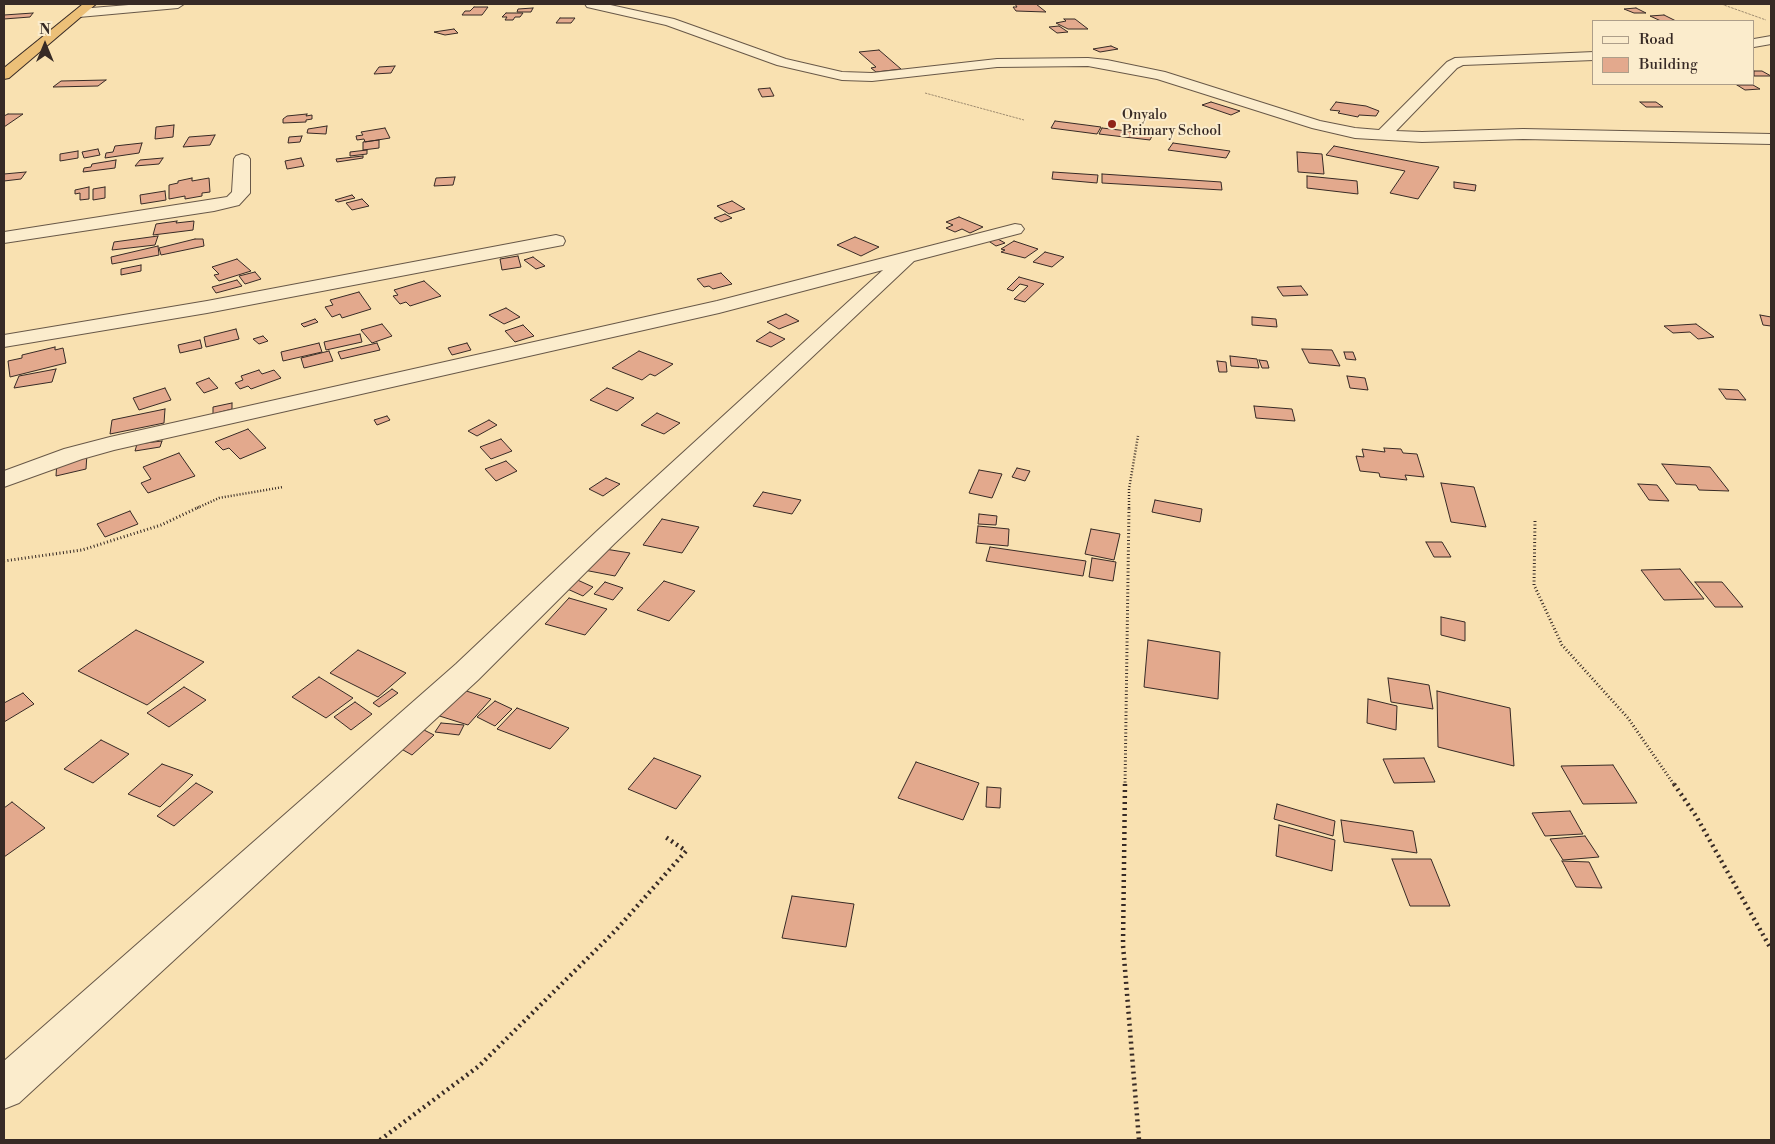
<!DOCTYPE html>
<style>
body{margin:0}
#map{position:relative;width:1775px;height:1144px;overflow:hidden;background:#f9e1b1;font-family:"Libre Bodoni",serif}
canvas{display:block}
.frame{position:absolute;inset:0;border:5px solid #372a25;pointer-events:none}
.legend{position:absolute;left:1592px;top:20px;width:162px;height:65px;box-sizing:border-box;background:#fbeccc;border:1px solid #ad9e89;margin:0;padding:6px 9px;list-style:none;font-size:15px;color:#372a25}
.legend li{display:flex;align-items:center;gap:10px;height:25px}
.legend b{width:25px;border:1px solid #ad9e89}
.north{position:absolute;left:20px;top:20px;width:50px;height:50px;-webkit-text-stroke:4px #fbeccc;paint-order:stroke;rotate:0deg;font-size:14px;font-weight:700;line-height:20px;text-align:center;color:#372a25}
.north::after{content:'';display:block;margin:auto;width:18px;height:22px;background:#372a25;clip-path:polygon(50% 0,100% 100%,50% 72%,0 100%)}
</style>
<div id="map">
<canvas width="1775" height="1144"></canvas>
<div class="frame"></div>
<ul class="legend">
<li><b style="height:6px;background:#fbeccc"></b>Road</li>
<li><b style="height:14px;background:#e3a98d"></b>Building</li>
</ul>
<div class="north">N</div>
</div>
<script>
const ctx = document.querySelector('canvas').getContext('2d');
ctx.lineJoin = 'round';
function paint(path, color) { ctx.fillStyle = color; ctx.fill(path, 'evenodd'); }
const shape = rows => new Path2D(rows.map(r => 'M' + r).join(''));
function strokePath(path, color, width, dash) { ctx.strokeStyle = color; ctx.lineWidth = width; ctx.lineCap = dash ? 'butt' : 'round'; ctx.setLineDash(dash || []); ctx.stroke(path); }
function write(font, color, halo, rows, align = 'center') {
  ctx.font = font + ' "Libre Bodoni",serif'; ctx.lineWidth = 4; ctx.setLineDash([]); ctx.textBaseline = 'middle'; ctx.strokeStyle = halo; ctx.fillStyle = color; for (const [text, x, y, turn = 0] of rows) {
    ctx.save(); ctx.translate(x, y); ctx.rotate((+turn || 0) * Math.PI / 180); ctx.textAlign = isNaN(turn) ? turn : align; if (halo) ctx.strokeText(text, 0, 0); ctx.fillText(text, 0, 0); ctx.restore();
  }
}
const building = shape([
 [1015,4,1036,4,1046,12,1016,11,1013,7,1017,7,1015,4],
 [474,7,488,7,482,15,462,15,465,11,470,11,474,7],
 [533,8,531,12,517,12,518,9,533,8],
 [1636,8,1646,13,1634,13,1624,9,1636,8],
 [33,13,30,17,4,19,4,15,33,13],
 [506,13,523,13,520,17,515,17,513,20,505,20,507,17,502,17,506,13],
 [1664,15,1676,21,1661,21,1650,16,1664,15],
 [560,18,575,18,571,23,556,23,560,18],
 [1064,19,1075,19,1088,29,1068,29,1056,23,1066,21,1064,19],
 [1059,26,1068,32,1057,33,1049,27,1059,26],
 [454,29,458,33,445,35,434,32,454,29],
 [1111,46,1118,49,1100,52,1093,49,1111,46],
 [879,50,901,69,876,72,871,68,876,67,859,52,879,50],
 [395,66,391,73,374,74,379,67,395,66],
 [1754,71,1762,71,1771,76,1754,76,1754,71],
 [106,80,98,86,53,87,61,81,106,80],
 [1737,85,1753,85,1760,89,1745,90,1737,85],
 [770,88,774,96,762,97,758,89,770,88],
 [1211,102,1240,111,1231,115,1202,105,1211,102],
 [1336,102,1366,106,1379,111,1376,116,1359,115,1358,117,1338,113,1340,111,1330,110,1336,102],
 [1640,102,1656,102,1663,107,1646,107,1640,102],
 [8,114,23,114,4,127,4,116,8,114],
 [307,114,306,116,312,115,312,119,306,120,306,122,283,123,283,119,287,116,307,114],
 [1055,121,1101,127,1097,134,1051,128,1055,121],
 [174,125,173,137,155,139,156,127,174,125],
 [327,126,326,134,307,133,308,129,327,126],
 [385,128,390,138,365,142,364,139,357,140,356,136,363,135,361,132,385,128],
 [1102,128,1153,134,1150,140,1099,134,1102,128],
 [215,135,210,145,183,147,189,137,215,135],
 [302,136,300,142,288,143,289,137,302,136],
 [379,140,379,148,363,150,363,142,379,140],
 [142,143,139,153,105,158,106,153,113,152,115,146,142,143],
 [1173,143,1230,151,1226,158,1168,150,1173,143],
 [1334,146,1439,167,1418,199,1390,193,1405,171,1326,155,1334,146],
 [98,149,100,155,84,158,82,152,98,149],
 [367,150,367,154,350,156,350,152,367,150],
 [78,151,78,158,60,161,60,154,78,151],
 [1297,152,1322,154,1324,174,1298,172,1297,152],
 [363,156,363,158,337,162,336,159,363,156],
 [163,158,159,164,135,166,140,160,163,158],
 [301,158,304,166,287,169,285,161,301,158],
 [116,160,115,168,83,172,84,168,91,167,92,164,116,160],
 [26,172,21,179,4,181,4,174,26,172],
 [1053,172,1098,175,1097,183,1052,179,1053,172],
 [1102,174,1221,182,1222,190,1102,183,1102,174],
 [1307,176,1357,181,1358,194,1307,188,1307,176],
 [455,177,453,185,434,186,436,178,455,177],
 [192,178,192,181,209,178,210,192,202,193,202,196,185,199,185,196,169,199,169,185,178,183,178,181,192,178],
 [1454,182,1476,185,1475,191,1454,188,1454,182],
 [89,187,89,199,80,200,80,193,75,194,75,190,89,187],
 [105,187,105,198,93,200,93,189,105,187],
 [165,191,166,200,141,204,140,195,165,191],
 [352,195,355,198,338,202,335,200,352,195],
 [362,199,369,206,352,210,346,203,362,199],
 [732,201,745,209,729,214,717,206,732,201],
 [725,214,732,218,721,222,714,218,725,214],
 [959,217,983,227,970,233,962,229,955,232,946,228,953,225,946,222,959,217],
 [177,221,176,223,194,221,193,230,153,235,156,224,177,221],
 [158,236,155,245,112,250,114,242,158,236],
 [855,237,879,247,861,256,837,245,855,237],
 [996,238,1005,243,996,246,987,240,996,238],
 [195,239,203,239,204,246,161,255,159,248,195,239],
 [1014,241,1038,249,1025,258,1001,252,1005,250,1001,249,1014,241],
 [158,246,159,255,112,264,111,257,158,246],
 [1045,252,1064,257,1052,267,1033,262,1045,252],
 [518,256,521,267,502,270,500,259,518,256],
 [533,257,545,266,536,269,524,260,533,257],
 [237,259,251,271,219,281,214,275,219,274,212,267,237,259],
 [141,265,141,271,121,275,121,269,141,265],
 [255,272,261,279,245,284,239,276,255,272],
 [721,273,732,284,713,289,709,286,704,287,697,279,721,273],
 [1019,277,1044,284,1025,302,1014,299,1028,286,1020,284,1013,291,1007,289,1019,277],
 [237,280,242,286,216,293,212,287,237,280],
 [424,281,441,296,410,306,406,302,400,304,393,296,398,295,394,290,424,281],
 [1301,286,1308,295,1283,296,1277,287,1301,286],
 [359,292,371,309,342,318,340,314,332,317,325,307,333,305,330,300,359,292],
 [506,308,520,317,504,324,489,315,506,308],
 [786,314,799,321,779,329,767,322,786,314],
 [1760,315,1771,317,1771,326,1763,325,1760,315],
 [1252,317,1276,319,1277,327,1252,325,1252,317],
 [315,319,318,322,304,327,301,324,315,319],
 [382,324,392,336,372,343,361,330,382,324],
 [1696,324,1714,337,1698,339,1690,332,1673,333,1664,326,1696,324],
 [523,325,534,336,515,342,505,331,523,325],
 [236,329,239,339,206,347,204,337,236,329],
 [770,332,785,339,771,347,756,341,770,332],
 [360,334,362,342,326,350,324,342,360,334],
 [263,336,268,341,259,344,253,339,263,336],
 [200,340,202,348,180,353,178,345,200,340],
 [319,343,322,352,283,361,281,352,319,343],
 [377,343,380,350,341,359,338,352,377,343],
 [467,343,471,350,452,355,448,348,467,343],
 [55,347,55,350,63,348,66,363,10,377,8,361,22,358,22,355,55,347],
 [1302,349,1332,350,1340,366,1309,363,1302,349],
 [329,351,333,361,304,368,301,358,329,351],
 [639,351,673,364,655,376,650,374,642,380,612,368,639,351],
 [1344,352,1353,352,1356,360,1346,359,1344,352],
 [1230,356,1257,359,1259,368,1231,366,1230,356],
 [1259,360,1267,361,1269,368,1262,368,1259,360],
 [1217,361,1226,362,1227,372,1219,372,1217,361],
 [56,369,52,382,14,388,19,376,56,369],
 [259,370,262,374,274,370,281,378,251,389,248,386,240,389,235,383,243,380,241,376,259,370],
 [1347,376,1365,378,1368,390,1350,388,1347,376],
 [209,378,218,388,204,393,196,383,209,378],
 [165,388,171,400,139,410,133,398,165,388],
 [607,388,634,398,617,411,590,400,607,388],
 [1719,389,1738,390,1746,400,1726,399,1719,389],
 [232,403,232,409,213,414,213,407,232,403],
 [1254,406,1292,409,1295,421,1256,418,1254,406],
 [165,409,164,423,110,434,112,420,165,409],
 [657,413,680,423,664,434,641,425,657,413],
 [387,416,390,420,377,425,374,420,387,416],
 [489,420,497,425,477,436,468,431,489,420],
 [248,429,266,448,240,459,229,448,223,450,215,442,248,429],
 [501,439,512,451,491,459,480,447,501,439],
 [162,441,160,447,135,451,137,444,162,441],
 [1384,448,1401,449,1403,453,1417,454,1424,477,1405,475,1407,480,1380,477,1379,473,1360,471,1356,456,1364,457,1362,449,1385,452,1384,448],
 [179,453,195,476,148,493,141,483,151,479,143,467,179,453],
 [87,454,86,469,56,476,57,461,87,454],
 [506,461,517,471,496,481,485,469,506,461],
 [1662,464,1710,467,1729,491,1699,490,1696,485,1676,484,1662,464],
 [1017,468,1030,471,1025,481,1012,477,1017,468],
 [979,470,1002,474,992,498,969,493,979,470],
 [606,478,620,484,603,496,589,489,606,478],
 [1441,483,1474,487,1486,527,1451,522,1441,483],
 [1638,484,1657,485,1669,501,1649,500,1638,484],
 [763,492,801,500,792,514,753,506,763,492],
 [1155,500,1202,509,1200,522,1152,512,1155,500],
 [130,511,138,524,105,537,97,524,130,511],
 [979,514,997,516,996,525,978,524,979,514],
 [662,519,699,527,682,553,643,545,662,519],
 [978,526,1009,529,1008,546,976,543,978,526],
 [1091,529,1120,534,1114,560,1085,554,1091,529],
 [1426,542,1442,542,1451,557,1434,557,1426,542],
 [990,547,1086,561,1083,576,986,561,990,547],
 [599,548,630,553,615,576,584,570,599,548],
 [1092,558,1116,562,1113,581,1089,577,1092,558],
 [1680,569,1704,599,1664,600,1641,570,1680,569],
 [573,578,593,587,583,596,563,587,573,578],
 [664,581,695,591,669,621,637,610,664,581],
 [605,582,623,588,613,600,594,594,605,582],
 [1695,582,1722,582,1743,607,1715,607,1695,582],
 [569,598,607,609,585,635,545,624,569,598],
 [1441,617,1465,622,1465,641,1441,635,1441,617],
 [136,630,204,662,147,705,78,671,136,630],
 [1148,640,1220,652,1218,699,1144,687,1148,640],
 [358,650,406,673,378,697,330,673,358,650],
 [319,677,353,698,326,718,292,697,319,677],
 [1388,678,1429,685,1433,709,1391,702,1388,678],
 [184,687,206,700,169,727,147,713,184,687],
 [454,687,491,699,468,725,430,713,454,687],
 [392,689,398,693,379,707,373,703,392,689],
 [1437,691,1510,708,1514,766,1438,747,1437,691],
 [23,693,34,704,4,722,4,703,23,693],
 [1368,699,1397,706,1396,730,1367,723,1368,699],
 [495,701,512,709,495,726,477,717,495,701],
 [355,702,372,714,351,730,334,717,355,702],
 [517,708,569,728,550,749,497,729,517,708],
 [441,723,464,725,459,735,435,732,441,723],
 [418,727,434,735,412,755,396,746,418,727],
 [101,740,129,754,93,783,64,769,101,740],
 [654,758,701,776,676,809,628,789,654,758],
 [1424,758,1435,782,1394,783,1383,759,1424,758],
 [916,762,979,783,963,820,898,798,916,762],
 [162,764,193,775,160,807,128,794,162,764],
 [1613,765,1637,803,1583,804,1561,766,1613,765],
 [196,783,213,792,174,826,157,816,196,783],
 [987,787,1001,788,1000,808,986,807,987,787],
 [12,802,45,828,4,857,4,808,12,802],
 [1277,804,1335,821,1333,836,1274,819,1277,804],
 [1570,811,1583,834,1545,836,1532,813,1570,811],
 [1341,820,1413,831,1417,853,1344,842,1341,820],
 [1279,825,1335,840,1332,871,1276,856,1279,825],
 [1585,836,1599,857,1563,860,1550,839,1585,836],
 [1392,859,1431,859,1450,906,1410,906,1392,859],
 [1562,861,1589,862,1602,888,1576,887,1562,861],
 [792,896,854,904,846,947,782,938,792,896]
]);
paint(building, '#e3a98d');
strokePath(building, '#372a25', 1);
const minor = shape([
 [141,4,184,4,178,8,79,17,73,13,79,9,141,4],
 [585,4,606,4,674,19,786,59,842,72,872,73,997,59,1088,58,1107,60,1165,72,1320,121,1355,128,1379,130,1447,62,1455,58,1594,52,1594,60,1463,65,1457,68,1396,131,1422,132,1523,129,1771,134,1771,144,1523,139,1422,142,1355,138,1312,128,1157,79,1088,66,997,67,872,81,842,80,777,65,666,25,587,7,585,4],
 [1771,36,1771,44,1754,47,1754,39,1771,36],
 [242,154,248,156,250,159,250,193,239,205,214,211,4,243,4,232,227,197,232,192,234,159,236,156,242,154],
 [1015,224,1021,225,1024,229,1021,233,914,261,615,543,478,680,19,1103,4,1109,4,1061,456,664,597,531,883,270,719,313,114,450,82,459,4,487,4,471,64,449,110,437,717,301,1015,224],
 [556,235,563,237,565,241,563,245,207,313,4,347,4,335,207,301,556,235]
]);
const highway = shape([
 [83,4,96,4,9,78,4,79,4,68,83,4]
]);
strokePath(minor, '#685848', 2);
strokePath(highway, '#372a25', 2);
strokePath(shape([
 [1721,4,1766,20],
 [925,93,1024,120]
]), '#372a25', 1, [0.5, 1]);
strokePath(shape([
 [197,508,219,498,283,487],
 [1129,508,1129,489,1138,436]
]), '#372a25', 2.5, [1, 2]);
strokePath(shape([
 [1535,521,1534,585,1562,645,1628,718,1675,786],
 [4,561,82,550,161,525,199,507],
 [1125,786,1129,507]
]), '#372a25', 3, [1, 2.5]);
strokePath(shape([
 [1125,784,1123,945,1139,1140],
 [1674,784,1696,816,1771,949],
 [380,1140,479,1066,616,930,686,851,664,836]
]), '#372a25', 4.5, [2, 4]);
paint(minor, '#fbeccc');
paint(highway, '#ecc078');
for (const [x, y, r, color] of [
 [1112,124,5,"#8f2418"]
]) { const dot = new Path2D(); dot.arc(x, y, r, 0, 2 * Math.PI); ctx.fillStyle = color; ctx.fill(dot); strokePath(dot, '#fbeccc', 2); }
write('14px', '#372a25', '#fbeccc', [
 ["Onyalo",1122,116],
 ["Primary School",1122,132]
], 'left');
</script>
